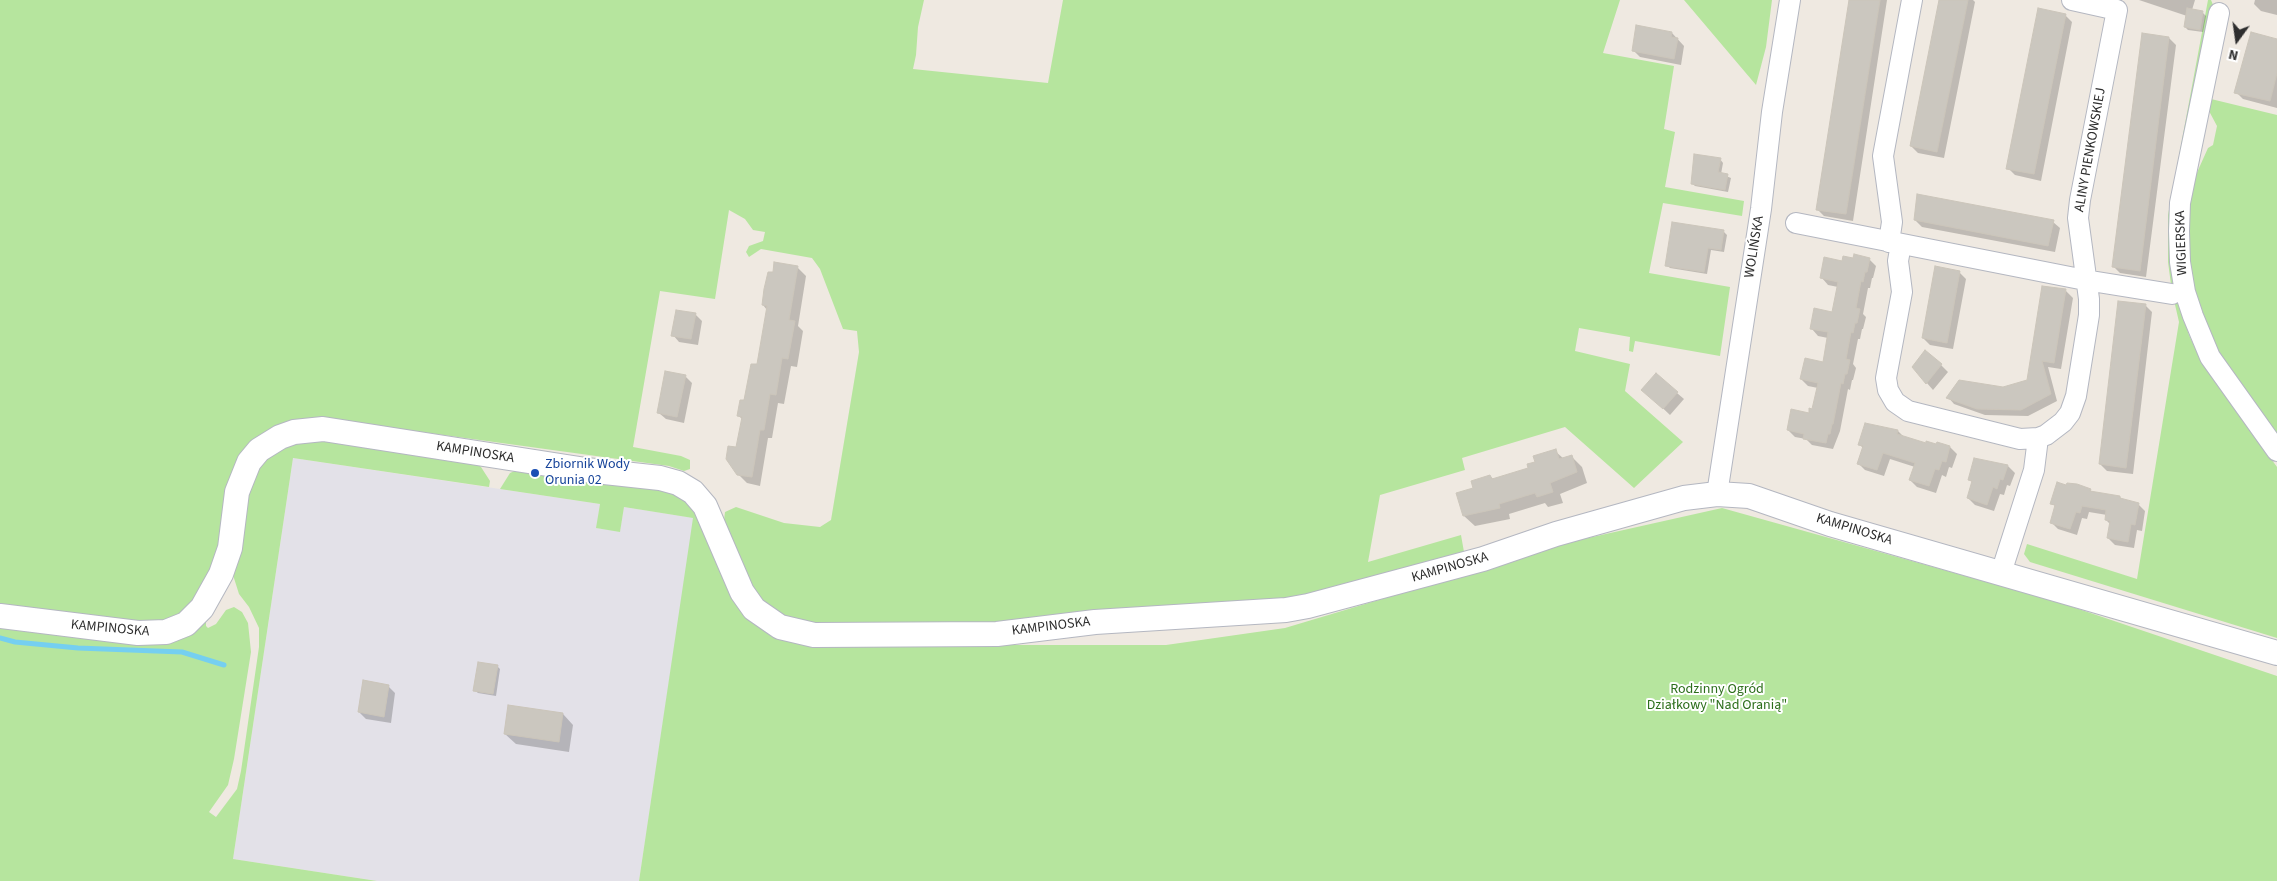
<!DOCTYPE html>
<meta charset="utf-8">
<style>
body{margin:0}
#map{position:relative;width:2277px;height:881px;overflow:hidden;background:#efe9e1;font-family:"Source Sans 3",sans-serif}
canvas{display:block}
.north{position:absolute;left:2212px;top:15px;width:50px;height:50px;-webkit-text-stroke:4px #fff;paint-order:stroke;rotate:194deg;font-size:14px;font-weight:700;line-height:20px;text-align:center;color:#2e2e2e}
.north::after{content:'';display:block;margin:auto;width:18px;height:22px;background:#2e2e2e;clip-path:polygon(50% 0,100% 100%,50% 72%,0 100%)}
</style>
<div id="map">
<canvas width="2277" height="881"></canvas>
<div class="north">N</div>
</div>
<script>
const ctx = document.querySelector('canvas').getContext('2d');
ctx.lineJoin = 'round';
function paint(path, color) { ctx.fillStyle = color; ctx.fill(path, 'evenodd'); }
const shape = rows => new Path2D(rows.map(r => 'M' + r).join(''));
function strokePath(path, color, width, dash) { ctx.strokeStyle = color; ctx.lineWidth = width; ctx.lineCap = dash ? 'butt' : 'round'; ctx.setLineDash(dash || []); ctx.stroke(path); }
function write(font, color, halo, rows, align = 'center') {
  ctx.font = font + ' "Source Sans 3",sans-serif'; ctx.lineWidth = 4; ctx.setLineDash([]); ctx.textBaseline = 'middle'; ctx.strokeStyle = halo; ctx.fillStyle = color; for (const [text, x, y, turn = 0] of rows) {
    ctx.save(); ctx.translate(x, y); ctx.rotate((+turn || 0) * Math.PI / 180); ctx.textAlign = isNaN(turn) ? turn : align; if (halo) ctx.strokeText(text, 0, 0); ctx.fillText(text, 0, 0); ctx.restore();
  }
}
paint(shape([
 [293,458,600,504,597,528,620,531,624,507,694,518,639,881,377,881,233,859]
]), '#e3e1e8');
paint(shape([
 [0,0,924,0,918,27,916,55,913,69,1048,83,1063,0,1620,0,1603,53,1674,66,1664,129,1675,132,1665,187,1744,201,1742,216,1663,203,1649,273,1730,287,1720,356,1635,341,1633,352,1629,351,1630,337,1579,328,1575,351,1630,364,1625,391,1683,442,1634,488,1565,427,1462,458,1465,470,1380,495,1368,562,1461,535,1464,552,1341,587,1288,598,1120,609,986,623,825,626,796,621,767,606,753,590,724,520,725,512,736,507,784,523,820,527,831,520,859,352,857,331,843,329,820,269,812,258,761,249,749,257,746,252,749,246,763,241,765,232,753,230,745,219,729,210,715,299,660,291,633,447,681,456,690,460,690,469,684,471,669,466,334,420,298,419,276,427,246,446,238,461,221,555,194,603,183,613,168,620,144,624,0,607],
 [1684,0,1772,0,1766,47,1756,85],
 [2208,0,2211,0,2213,5,2170,245,2174,289,2172,292,2168,262,2168,215],
 [2211,99,2277,115,2277,441,2211,343,2189,281,2187,224,2191,195,2195,177,2208,148,2213,145,2217,126,2209,111],
 [2176,295,2189,335,2203,365,2277,467,2277,638,2030,562,2024,554,2027,544,2137,579,2179,322,2173,296],
 [328,439,474,461,481,467,490,481,489,487,293,458,233,859,377,881,0,881,0,623,206,620,206,626,208,628,216,624,226,610,234,607,242,612,248,623,251,652,234,759,228,785,209,812,216,817,237,789,241,771,259,647,259,628,249,607,239,594,233,575,247,486,266,458,291,443],
 [521,468,651,484,691,499,756,622,963,645,1166,645,1285,628,1579,540,1722,508,2055,601,2277,676,2277,881,639,881,693,518,624,507,620,532,596,528,600,504,500,489,510,473]
]), '#b6e59e');
paint(shape([
 [1850,0,1887,0,1853,221,1824,216,1817,209],
 [1941,0,1973,0,1975,2,1944,158,1918,153,1911,146],
 [2139,0,2195,0,2192,10,2203,13,2206,16,2203,32,2188,30,2185,27,2187,16],
 [2255,0,2277,0,2277,15,2261,11,2254,4],
 [2065,15,2072,22,2041,181,2015,175,2008,168],
 [1672,33,1684,46,1681,65,1640,57,1633,50],
 [2169,38,2176,45,2146,277,2120,273,2113,266],
 [2277,40,2277,108,2243,99,2236,92],
 [1720,159,1723,163,1721,174,1731,178,1728,192,1695,186,1692,183],
 [1915,220,2053,222,2060,228,2055,252,1922,227],
 [1724,232,1727,235,1724,252,1711,250,1707,274,1670,268,1667,265],
 [1854,259,1869,259,1876,266,1873,278,1872,278,1870,288,1868,288,1863,314,1866,317,1863,329,1862,329,1860,339,1858,339,1853,364,1856,368,1853,380,1852,380,1850,390,1848,389,1840,431,1833,449,1812,445,1806,439,1795,437,1788,430,1813,410,1818,388,1808,386,1801,379,1824,364,1828,338,1818,336,1812,329,1833,313,1838,287,1828,285,1822,278,1843,262],
 [797,267,806,276,798,326,803,331,797,367,791,366,784,404,778,403,772,438,768,438,760,486,747,483,738,474,737,448,743,420,738,415,758,366,767,310,763,305],
 [1959,272,1966,279,1953,349,1930,345,1923,338],
 [2066,291,2073,298,2061,369,2048,367,2057,401,2028,416,1985,415,1954,404,1948,397,2003,389,2028,381],
 [2145,305,2152,312,2133,474,2107,471,2100,464],
 [695,314,702,321,698,345,679,342,673,335],
 [1941,365,1948,372,1933,390,1913,367],
 [685,376,692,383,684,423,666,419,659,413],
 [1677,393,1684,399,1670,415,1650,396],
 [1866,424,1898,431,1904,437,1927,444,1937,444,1950,447,1957,454,1952,468,1949,467,1946,477,1942,475,1936,493,1917,487,1910,480,1915,467,1890,459,1884,476,1865,470,1858,463,1863,448,1859,444],
 [1555,451,1564,459,1572,457,1582,467,1587,483,1560,494,1563,503,1548,507,1545,503,1509,514,1510,519,1475,526,1464,516,1458,493,1474,489,1490,476,1494,480,1530,469,1536,463],
 [2008,466,2015,473,2010,486,2007,485,2004,495,2000,494,1994,511,1975,505,1968,498,1973,483,1969,479],
 [2090,490,2093,493,2120,497,2122,500,2138,504,2145,511,2142,531,2137,530,2134,548,2115,545,2108,538,2110,524,2106,520,2107,515,2089,512,2087,519,2082,518,2077,535,2058,529,2051,522,2056,507,2052,503],
 [497,666,500,669,496,696,478,693,475,690],
 [388,686,395,693,391,723,366,719,359,712],
 [563,714,573,725,569,752,516,744,505,734]
]), '#0003');
strokePath(shape([
 [0,638,15,642,78,648,182,652,224,665]
]), '#75cff0', 5);
const building = shape([
 [1849,0,1880,0,1846,214,1816,210,1849,0],
 [1939,0,1968,0,1937,152,1910,146,1939,0],
 [2038,8,2066,14,2034,174,2006,169,2038,8],
 [2187,8,2203,11,2200,30,2184,27,2187,8],
 [1636,25,1672,32,1671,37,1678,38,1674,59,1632,51,1636,25],
 [2251,32,2277,39,2277,73,2270,101,2234,93,2251,32],
 [2142,33,2169,37,2140,271,2112,267,2142,33],
 [1694,154,1721,158,1718,172,1728,174,1725,190,1691,184,1694,154],
 [1917,194,2054,220,2048,246,1914,220,1917,194],
 [1672,222,1724,230,1721,250,1708,248,1704,272,1665,266,1672,222],
 [1854,254,1870,258,1867,272,1865,272,1863,282,1861,281,1856,308,1860,309,1857,323,1855,323,1853,333,1851,332,1846,359,1850,360,1847,374,1845,374,1843,384,1841,383,1833,424,1832,424,1830,434,1828,434,1826,443,1803,439,1804,434,1787,430,1791,409,1809,413,1809,408,1812,409,1818,383,1800,379,1805,358,1823,362,1828,332,1810,329,1814,308,1832,312,1838,282,1820,278,1824,257,1842,261,1843,256,1853,258,1854,254],
 [774,262,798,266,789,320,795,321,788,359,782,358,776,395,770,394,764,430,760,430,752,477,737,475,726,459,728,446,736,447,742,417,737,416,740,400,744,400,751,364,757,364,767,306,762,305,764,289,768,272,773,272,774,262],
 [1935,266,1960,271,1947,343,1922,338,1935,266],
 [2042,286,2066,289,2054,363,2042,361,2051,394,2021,410,1977,409,1946,398,1959,380,2003,387,2027,380,2042,286],
 [2118,301,2146,304,2126,468,2099,464,2118,301],
 [676,310,696,313,691,339,671,336,676,310],
 [1925,350,1942,364,1926,384,1912,367,1925,350],
 [665,371,686,375,677,417,657,413,665,371],
 [1656,373,1678,392,1663,409,1641,390,1656,373],
 [1865,423,1898,430,1897,434,1926,443,1926,441,1936,444,1937,442,1950,446,1946,462,1942,461,1939,470,1935,469,1929,486,1909,480,1915,463,1883,453,1877,470,1857,464,1863,446,1858,445,1865,423],
 [1556,449,1559,459,1572,455,1577,472,1550,483,1553,492,1537,497,1535,493,1499,504,1500,508,1463,516,1456,493,1473,488,1471,481,1490,475,1492,479,1528,468,1527,464,1535,462,1533,456,1556,449],
 [1974,458,2008,465,2003,480,2000,479,1997,489,1993,487,1987,505,1967,498,1972,481,1968,480,1974,458],
 [2057,482,2066,485,2067,483,2077,484,2091,489,2090,491,2120,496,2120,498,2139,503,2135,525,2131,524,2128,542,2107,538,2110,521,2105,520,2106,510,2082,506,2080,513,2076,512,2070,529,2050,523,2055,505,2050,504,2057,482],
 [478,662,498,665,493,694,473,691,478,662],
 [363,680,389,685,384,717,358,712,363,680],
 [508,705,563,713,559,742,504,734,508,705]
]);
paint(building, '#cbc7bf');
strokePath(building, '#cbc5ba', 1);
const minor = shape([
 [2219,13,2180,203,2179,231,2180,262,2185,292,2193,316,2210,357,2277,451],
 [1796,223,2085,280,2172,294],
 [1889,242,1892,222,1883,156,1912,0],
 [1901,244,1898,261,1902,292,1886,378,1888,390,1895,402,1908,411,2020,439,2038,438,2046,435,2063,422,2070,413,2076,396,2089,315,2089,299,2078,218,2080,200,2117,10,2072,0],
 [1717,494,1761,209,1772,112,1790,0],
 [2001,573,2034,470,2038,438]
]);
const tertiary = shape([
 [0,616,138,633,166,632,186,624,202,608,221,574,230,548,237,492,249,462,259,450,280,437,294,432,323,429,586,470,660,478,678,483,693,492,705,506,742,592,754,609,780,627,814,635,997,634,1095,622,1286,610,1308,606,1483,559,1556,534,1684,498,1717,494,1749,496,1830,524,2277,653]
]);
strokePath(minor, '#b4b7c1', 22);
strokePath(tertiary, '#b4b7c1', 26);
strokePath(minor, '#fff', 20);
strokePath(tertiary, '#fff', 24);
for (const [x, y, r, color] of [
 [535,473,5,"#1a4fb4"]
]) { const dot = new Path2D(); dot.arc(x, y, r, 0, 2 * Math.PI); ctx.fillStyle = color; ctx.fill(dot); strokePath(dot, '#fff', 2); }
write('14px', '#2e2e2e', '#fff', [
 ["ALINY PIENKOWSKIEJ",2091,150,-80],
 ["WIGIERSKA",2182,243,-92],
 ["WOLIŃSKA",1755,247,-81],
 ["KAMPINOSKA",475,453,9],
 ["KAMPINOSKA",1854,530,17],
 ["KAMPINOSKA",1450,568,-16],
 ["KAMPINOSKA",1051,627,-7],
 ["KAMPINOSKA",110,629,5]
]);
write('14px', '#164399', '#fff', [
 ["Zbiornik Wody",545,465],
 ["Orunia 02",545,481]
], 'left');
write('14px', '#2c6e1b', '#fff', [
 ["Rodzinny Ogród",1717,690],
 ["Działkowy \"Nad Oranią\"",1717,706]
]);
</script>
